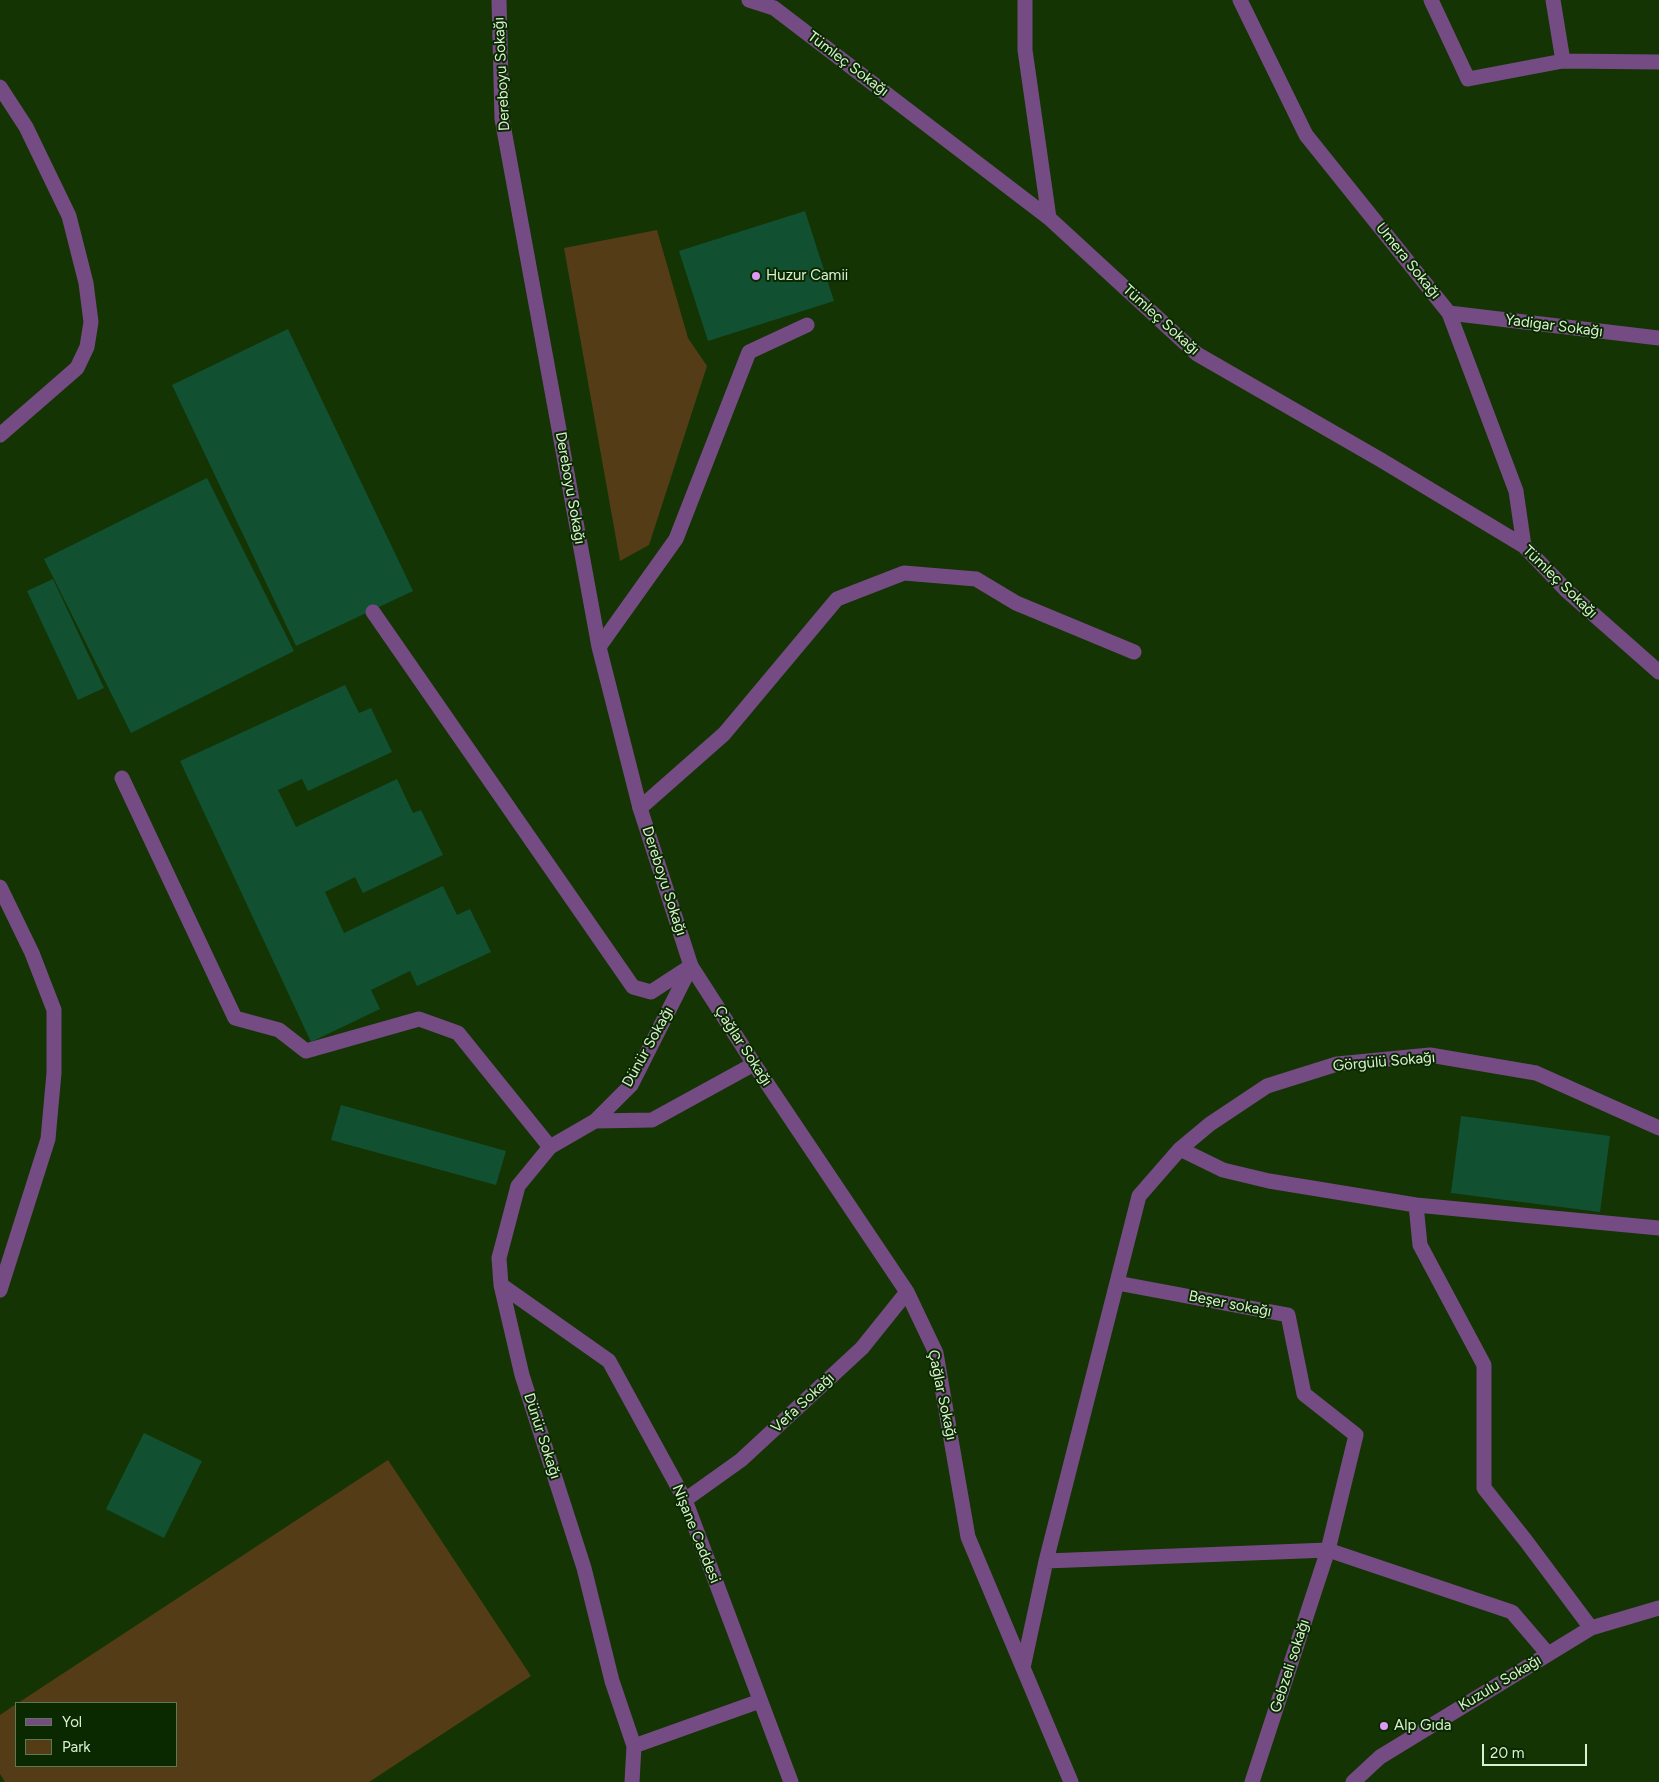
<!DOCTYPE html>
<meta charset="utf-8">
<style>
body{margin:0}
#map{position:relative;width:1659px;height:1782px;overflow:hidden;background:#143404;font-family:Figtree,sans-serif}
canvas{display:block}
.legend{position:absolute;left:15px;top:1702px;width:162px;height:65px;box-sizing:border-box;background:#0a2900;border:1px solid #5d7953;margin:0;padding:6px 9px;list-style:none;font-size:15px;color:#d9f1d0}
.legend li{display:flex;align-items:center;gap:10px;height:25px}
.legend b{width:25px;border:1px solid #5d7953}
.scale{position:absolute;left:1482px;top:1744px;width:105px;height:22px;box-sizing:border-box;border:2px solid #d9f1d0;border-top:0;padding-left:6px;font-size:15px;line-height:18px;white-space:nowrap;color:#d9f1d0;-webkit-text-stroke:4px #0a2900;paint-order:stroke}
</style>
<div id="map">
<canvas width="1659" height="1782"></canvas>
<ul class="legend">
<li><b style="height:6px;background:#754b83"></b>Yol</li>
<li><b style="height:14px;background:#533c16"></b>Park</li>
</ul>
<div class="scale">20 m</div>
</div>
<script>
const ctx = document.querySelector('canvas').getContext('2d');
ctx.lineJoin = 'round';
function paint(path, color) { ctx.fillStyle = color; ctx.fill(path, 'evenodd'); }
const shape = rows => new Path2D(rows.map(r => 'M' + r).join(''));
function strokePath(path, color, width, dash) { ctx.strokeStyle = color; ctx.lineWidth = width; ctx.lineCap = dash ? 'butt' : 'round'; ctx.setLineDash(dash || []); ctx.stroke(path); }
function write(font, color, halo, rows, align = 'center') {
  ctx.font = font + ' Figtree,sans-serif'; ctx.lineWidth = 4; ctx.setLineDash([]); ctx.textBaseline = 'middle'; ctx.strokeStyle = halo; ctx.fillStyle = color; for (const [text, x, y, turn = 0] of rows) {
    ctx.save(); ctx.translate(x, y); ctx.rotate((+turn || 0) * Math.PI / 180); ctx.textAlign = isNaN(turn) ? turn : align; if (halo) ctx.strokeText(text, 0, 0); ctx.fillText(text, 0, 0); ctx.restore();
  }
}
paint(shape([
 [657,230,688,338,707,366,649,545,620,561,564,248],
 [388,1460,531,1676,369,1782,5,1782,0,1774,0,1715,16,1704,16,1766,176,1766,176,1703,18,1703]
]), '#533c16');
paint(shape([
 [805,211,834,301,708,341,679,251],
 [288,329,413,591,296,646,172,385],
 [207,478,294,651,131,733,44,559],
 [53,579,104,688,78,700,27,591],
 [345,685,359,713,371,708,392,752,308,791,302,779,278,790,296,827,397,779,413,813,421,810,443,855,363,893,355,877,325,892,344,933,443,886,457,915,470,909,491,952,417,986,410,971,371,990,380,1009,311,1042,180,761],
 [341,1105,506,1151,496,1185,331,1140],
 [1461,1116,1610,1136,1600,1212,1451,1193],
 [144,1433,202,1461,164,1538,106,1509]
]), '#115132');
strokePath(shape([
 [0,87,26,127,69,216,86,283,91,322,87,347,77,368,0,435],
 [373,612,633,987,651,992,691,966],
 [122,778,235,1018,279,1030,306,1051,419,1019,458,1033,550,1147],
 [640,808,724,734,837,599,904,573,976,579,1016,603,1134,652],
 [0,887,32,953,54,1010,54,1073,48,1139,0,1290]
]), '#754b83', 15);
strokePath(shape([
 [499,0,502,119,599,647,640,808,691,966,754,1064,907,1292,936,1353,968,1537,1071,1782],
 [749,0,774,8,1049,218,1197,354,1381,460,1524,546,1566,590,1659,672],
 [1025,0,1025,50,1049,218],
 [1240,0,1306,135,1449,313,1516,491,1524,546],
 [1431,0,1468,79,1563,61,1659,62],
 [1553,0,1563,61],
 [1449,313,1659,338],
 [599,647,676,539,749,352,807,325],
 [595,1121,652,1120,754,1064],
 [1180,1149,1223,1170,1269,1181,1416,1205,1659,1228],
 [1416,1205,1420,1245,1484,1365,1484,1488,1526,1541,1591,1628],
 [1117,1283,1288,1315,1304,1394,1356,1435,1328,1550,1252,1782],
 [501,1285,609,1361,685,1500,791,1782],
 [685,1500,741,1460,862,1348,907,1292],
 [1046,1561,1328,1550,1512,1612,1548,1654],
 [1023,1668,1046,1561,1139,1196,1180,1149,1210,1124,1267,1086,1337,1064,1430,1055,1536,1073,1659,1128],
 [634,1746,760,1701],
 [632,1782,634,1746,612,1681,584,1568,522,1375,501,1285,499,1258,518,1186,550,1147,595,1121,631,1085,691,966],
 [1353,1782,1380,1757,1591,1628,1659,1608]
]), '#754b83', 15);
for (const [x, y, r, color] of [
 [756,276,5,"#dd99f4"],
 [1384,1726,5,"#dd99f4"]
]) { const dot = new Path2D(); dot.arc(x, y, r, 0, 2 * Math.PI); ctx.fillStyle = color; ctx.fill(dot); strokePath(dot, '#0a2900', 2); }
write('15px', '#d9f1d0', '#0a2900', [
 ["Tümleç Sokağı",848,64,37],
 ["Dereboyu Sokağı",502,74,-93],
 ["Umera Sokağı",1408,261,51],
 ["Tümleç Sokağı",1161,320,42],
 ["Yadigar Sokağı",1554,326,7],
 ["Dereboyu Sokağı",570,488,80],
 ["Tümleç Sokağı",1560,582,44],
 ["Dereboyu Sokağı",664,881,72],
 ["Çağlar Sokağı",743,1046,57],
 ["Dünür Sokağı",648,1047,-61],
 ["Görgülü Sokağı",1384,1062,-5],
 ["Beşer sokağı",1230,1304,11],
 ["Çağlar Sokağı",942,1395,78],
 ["Vefa Sokağı",803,1403,-43],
 ["Dünür Sokağı",542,1436,72],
 ["Nişane Caddesi",696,1534,68],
 ["Gebzeli sokağı",1290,1666,-72],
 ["Kuzulu Sokağı",1500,1683,-31]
]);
write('15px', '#d9f1d0', '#0a2900', [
 ["Huzur Camii",766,276],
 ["Alp Gıda",1394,1726]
], 'left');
</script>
